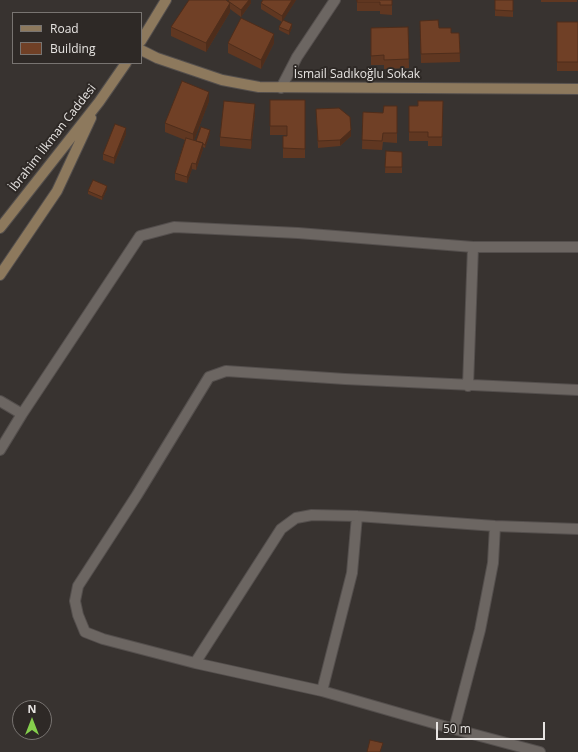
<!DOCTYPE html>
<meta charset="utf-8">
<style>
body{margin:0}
#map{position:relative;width:578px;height:752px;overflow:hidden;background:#383330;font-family:"Open Sans",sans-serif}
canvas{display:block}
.legend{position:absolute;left:12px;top:12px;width:130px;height:52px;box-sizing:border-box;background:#2e2926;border:1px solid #787471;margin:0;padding:5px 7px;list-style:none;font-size:12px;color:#e7e4e2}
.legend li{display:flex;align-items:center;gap:8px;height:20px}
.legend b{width:20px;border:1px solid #787471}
.north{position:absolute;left:12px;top:700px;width:40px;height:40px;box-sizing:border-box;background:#2e2926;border:1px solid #787471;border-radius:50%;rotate:0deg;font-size:11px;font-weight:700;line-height:16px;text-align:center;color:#e7e4e2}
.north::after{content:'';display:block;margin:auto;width:14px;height:18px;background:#85cf4c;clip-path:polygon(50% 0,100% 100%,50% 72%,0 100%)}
.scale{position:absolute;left:436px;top:722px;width:109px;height:18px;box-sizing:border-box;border:2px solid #e7e4e2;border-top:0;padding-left:5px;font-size:12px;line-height:14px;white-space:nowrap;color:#e7e4e2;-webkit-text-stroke:3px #2e2926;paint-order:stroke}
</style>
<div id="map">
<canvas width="578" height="752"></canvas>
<ul class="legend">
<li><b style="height:5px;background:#8d795d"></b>Road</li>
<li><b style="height:11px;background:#704026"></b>Building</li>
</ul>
<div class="north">N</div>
<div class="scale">50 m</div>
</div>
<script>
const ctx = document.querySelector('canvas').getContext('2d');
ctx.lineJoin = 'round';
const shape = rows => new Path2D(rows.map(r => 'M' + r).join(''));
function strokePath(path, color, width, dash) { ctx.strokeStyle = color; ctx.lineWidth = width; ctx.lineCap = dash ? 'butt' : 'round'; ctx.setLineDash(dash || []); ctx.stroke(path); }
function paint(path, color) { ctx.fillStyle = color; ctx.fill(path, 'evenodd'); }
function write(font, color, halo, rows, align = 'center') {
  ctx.font = font + ' "Open Sans",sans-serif'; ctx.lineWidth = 4; ctx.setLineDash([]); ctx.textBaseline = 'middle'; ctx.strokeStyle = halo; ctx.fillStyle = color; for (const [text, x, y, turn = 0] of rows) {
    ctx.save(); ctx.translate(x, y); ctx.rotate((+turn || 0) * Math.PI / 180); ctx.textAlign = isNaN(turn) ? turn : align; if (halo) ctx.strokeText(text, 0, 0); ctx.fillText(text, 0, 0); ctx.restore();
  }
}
const street = shape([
 [281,88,297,57,335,0],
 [468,386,473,247],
 [0,401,22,414],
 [0,450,22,414,140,236,174,227,298,233,473,247,578,247],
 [195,663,281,529,296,518,312,515,357,516,495,526,578,529],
 [322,691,352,573,357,516],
 [454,729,480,630,493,563,495,526],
 [540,752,454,729,322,691,195,663,103,639,85,632,78,615,75,601,78,586,137,495,209,377,226,371,345,379,578,390]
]);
const secondary = shape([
 [141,41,166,0],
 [141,50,157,58,222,80,259,87,578,89],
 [0,228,99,102,126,63],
 [0,275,57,191,91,118]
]);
strokePath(street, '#544f4d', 12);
strokePath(secondary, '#544f4d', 12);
strokePath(street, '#6c6662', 10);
strokePath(secondary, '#8d795d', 10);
paint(shape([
 [251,0,251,3,241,17,230,9,230,12,206,52,171,36,171,27,228,1],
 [263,0,296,0,283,20,292,27,289,35,279,30,279,27,282,22,261,9,261,3],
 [357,0,392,0,392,15,380,14,380,11,357,11],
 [495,0,513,0,513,17,495,16],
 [541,0,577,0,577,2,541,2],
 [420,21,451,33,459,33,460,62,421,63],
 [557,22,578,22,578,71,557,71],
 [408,27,409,68,384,69,384,65,371,65,371,28],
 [228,43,274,43,261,69,228,53],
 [305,100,305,158,283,158,283,148,287,135,270,135,270,126],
 [209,101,194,140,196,141,210,133,205,148,203,147,203,149,196,170,192,169,187,183,175,180,175,173,185,140,165,132,165,123],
 [443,101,442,146,428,146,428,141,409,141,409,106,418,106],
 [397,106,397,143,383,142,382,150,362,149,363,112,383,113],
 [316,109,351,136,340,146,318,148],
 [255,113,251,149,220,146,220,137],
 [126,134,114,164,103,160,103,154],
 [386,151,402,152,402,173,385,173],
 [107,189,102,200,88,194,88,191]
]), '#603721');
paint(shape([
 [249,0,251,0,251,3,241,17,241,10],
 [292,0,296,0,282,22,282,16],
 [230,3,230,12,206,52,206,43],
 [292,24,292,27,289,35,289,31],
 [274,34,274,43,261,69,261,60],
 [209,92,209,101,193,143,193,134],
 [255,104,255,113,251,149,251,140],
 [126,128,126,134,114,164,114,158],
 [210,130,210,133,205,148,205,145],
 [351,130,351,136,340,146,340,140],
 [203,143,203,149,196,170,196,164],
 [192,163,192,169,187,183,187,177],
 [107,186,107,189,102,200,102,197]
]), '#4e2d1b');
const building = shape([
 [189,0,226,0,230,3,206,43,171,27,189,0],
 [229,0,249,0,241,10,228,1,229,0],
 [263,0,292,0,282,16,261,3,263,0],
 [357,0,392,0,392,5,380,5,380,2,357,2,357,0],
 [495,0,513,0,513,11,495,10,495,0],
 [241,18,274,34,261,60,228,43,241,18],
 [283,20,292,24,289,31,279,27,283,20],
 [438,20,439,28,451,28,451,33,459,33,460,53,421,54,420,21,438,20],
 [557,22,578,22,578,62,557,62,557,22],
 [408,27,409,59,384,60,384,55,371,56,371,28,408,27],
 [182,81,209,92,193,134,165,123,182,81],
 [270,100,305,100,305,149,283,148,283,136,287,136,287,126,270,126,270,100],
 [224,101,255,104,251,140,220,137,224,101],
 [418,101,443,101,442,137,428,137,428,132,409,132,409,106,418,106,418,101],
 [384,106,397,106,397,133,383,133,382,141,362,140,363,112,383,113,384,106],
 [339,108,350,117,351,130,340,140,318,141,316,109,339,108],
 [115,124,126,128,114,158,103,154,115,124],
 [201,127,210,130,205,145,203,144,203,143,196,141,201,127],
 [186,138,203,143,196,164,192,163,187,177,175,173,186,138],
 [386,151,402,152,402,167,385,167,386,151],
 [93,180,107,186,102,197,88,191,93,180],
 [370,740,383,743,380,752,367,752,370,740]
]);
paint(building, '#704026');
strokePath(building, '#4e2d1b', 1);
write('12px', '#e7e4e2', '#2e2926', [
 ["İsmail Sadıkoğlu Sokak",357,75],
 ["İbrahim İlkman Caddesi",53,138,-52]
]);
</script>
